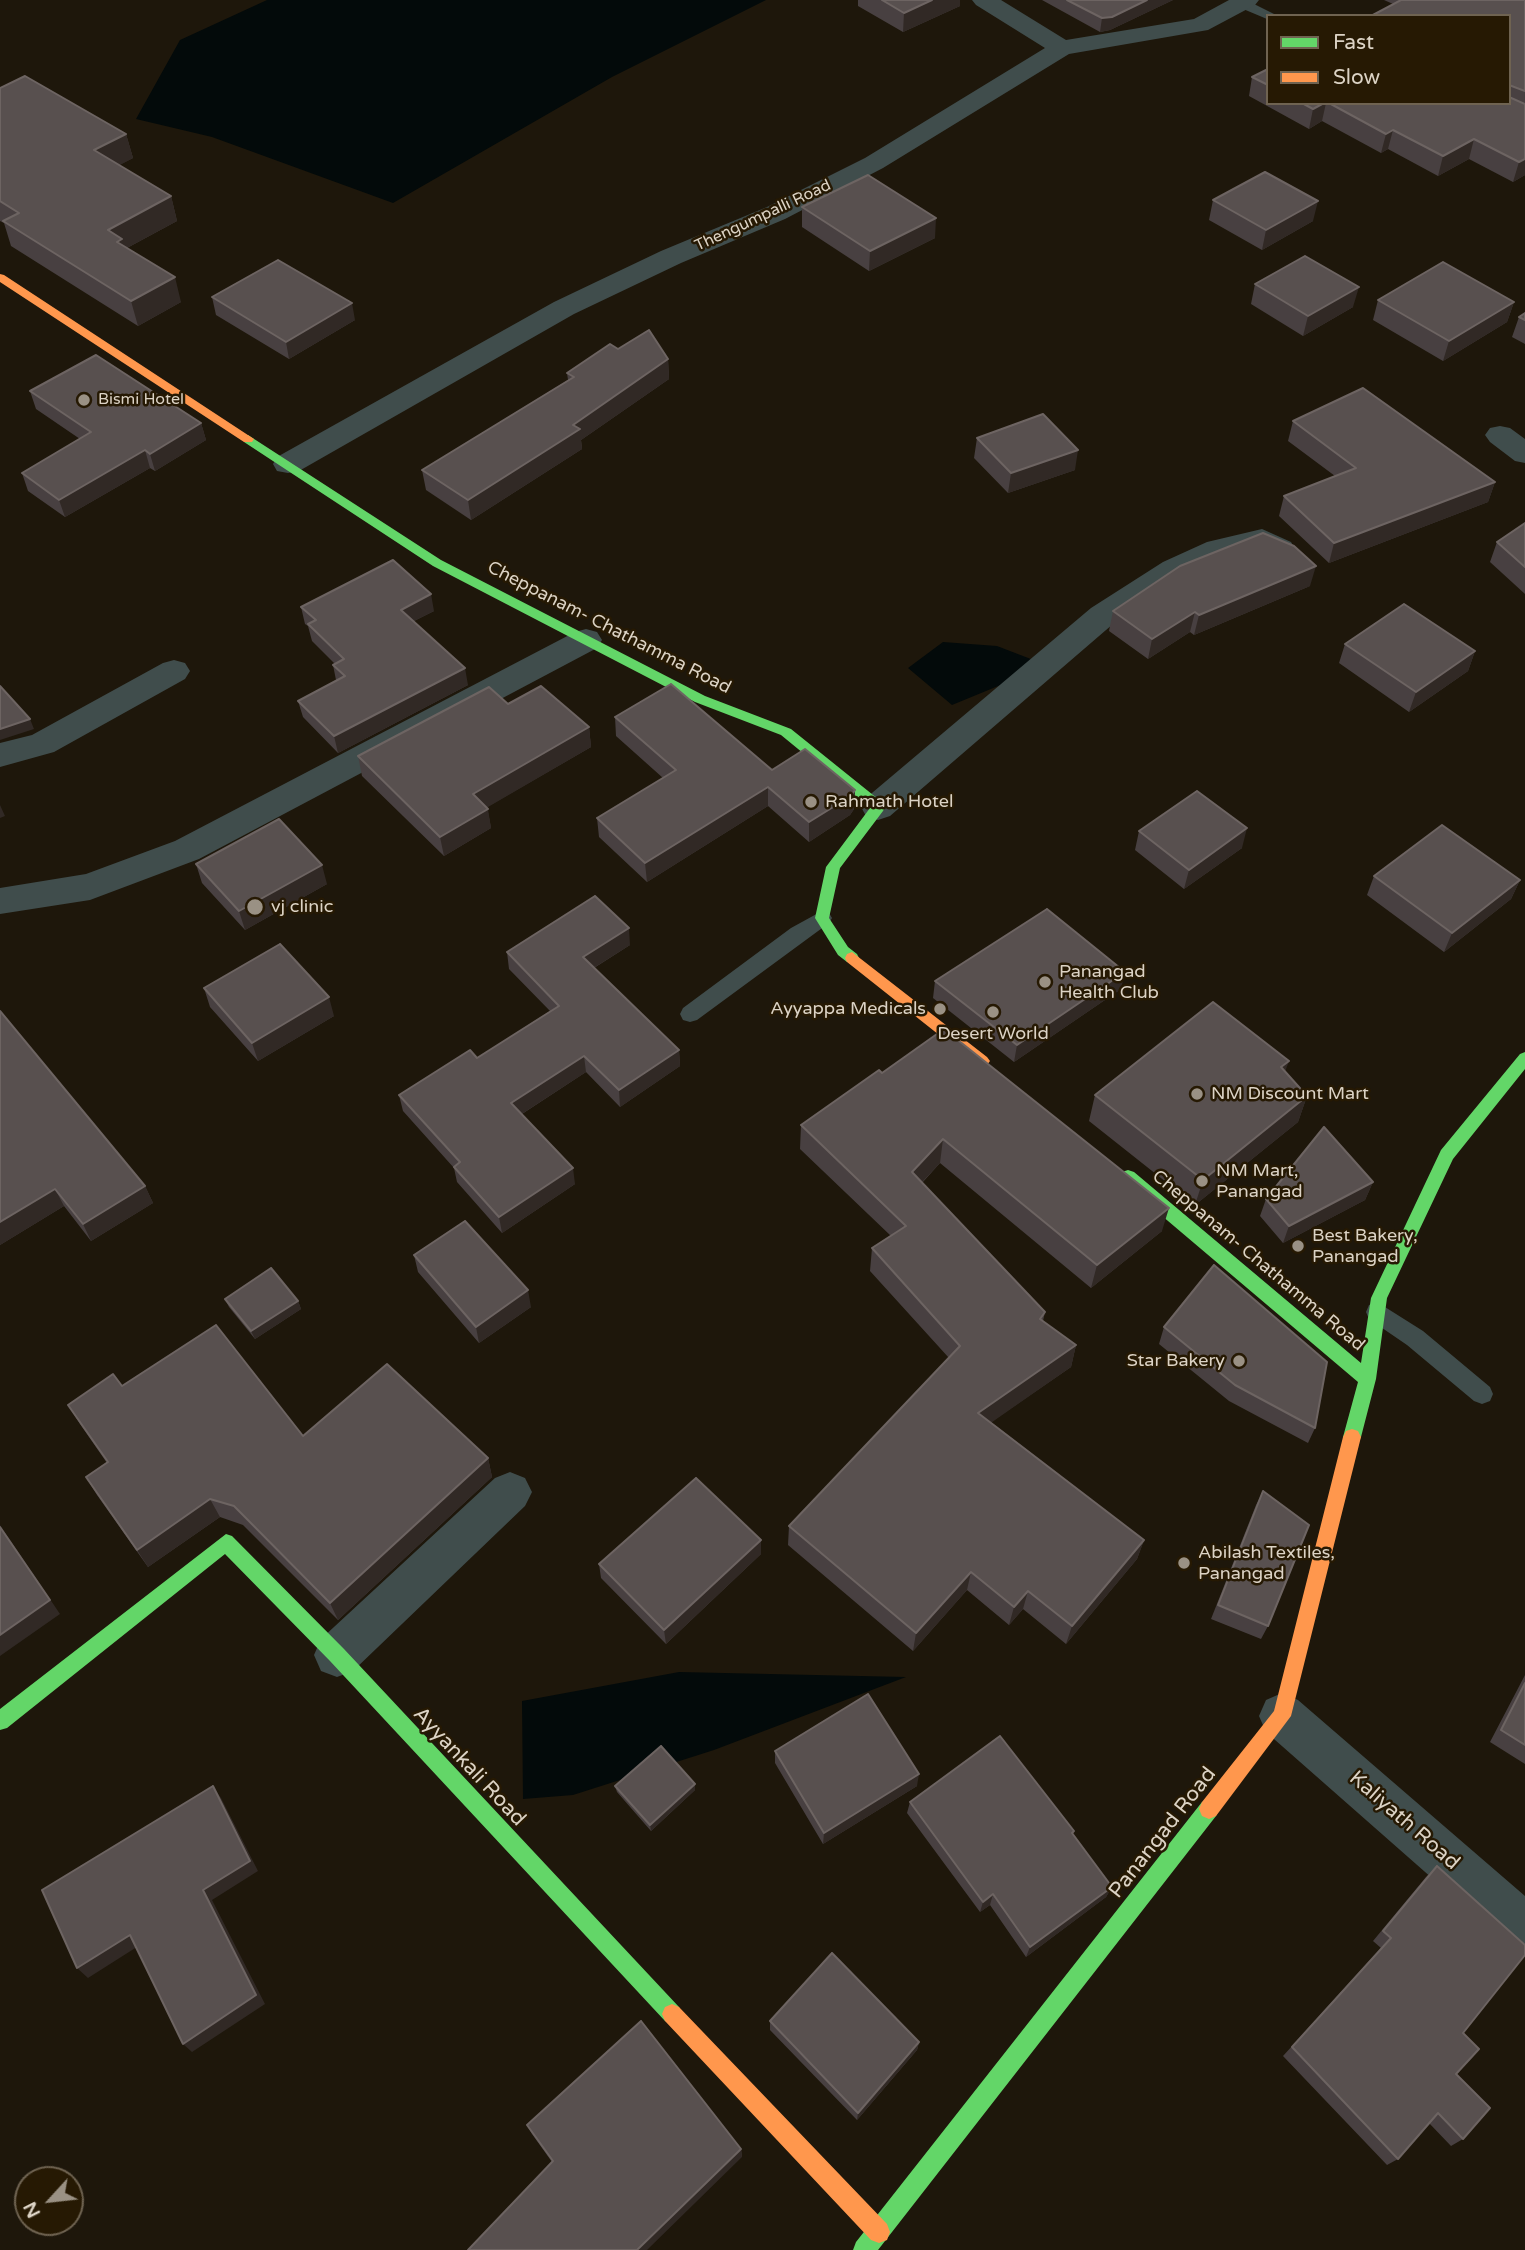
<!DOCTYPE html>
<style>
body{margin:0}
#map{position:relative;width:1525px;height:2250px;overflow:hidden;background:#1e170b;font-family:"Varela Round",sans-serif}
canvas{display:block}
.legend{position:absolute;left:1266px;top:14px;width:245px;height:91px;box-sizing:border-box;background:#261903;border:2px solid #6f6351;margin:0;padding:9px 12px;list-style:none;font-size:21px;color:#dcd3c5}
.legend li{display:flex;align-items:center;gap:14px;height:35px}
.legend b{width:35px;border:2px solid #6f6351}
.north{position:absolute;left:14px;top:2166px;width:70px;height:70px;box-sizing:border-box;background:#261903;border:2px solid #6f6351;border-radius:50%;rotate:243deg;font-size:19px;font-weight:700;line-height:28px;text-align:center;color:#dcd3c5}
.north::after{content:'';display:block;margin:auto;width:24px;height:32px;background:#9a9184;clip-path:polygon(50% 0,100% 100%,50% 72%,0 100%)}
</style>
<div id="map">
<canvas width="1525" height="2250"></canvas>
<ul class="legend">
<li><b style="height:9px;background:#63d668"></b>Fast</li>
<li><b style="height:9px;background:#ff974d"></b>Slow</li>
</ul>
<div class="north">N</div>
</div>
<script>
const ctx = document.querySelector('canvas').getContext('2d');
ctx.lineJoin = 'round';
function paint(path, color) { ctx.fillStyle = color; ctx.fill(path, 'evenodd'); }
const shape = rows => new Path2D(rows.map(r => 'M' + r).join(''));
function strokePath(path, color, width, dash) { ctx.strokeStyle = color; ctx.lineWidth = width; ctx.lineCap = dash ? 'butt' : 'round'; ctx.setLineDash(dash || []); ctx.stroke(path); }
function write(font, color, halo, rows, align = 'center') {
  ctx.font = font + ' "Varela Round",sans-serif'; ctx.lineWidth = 5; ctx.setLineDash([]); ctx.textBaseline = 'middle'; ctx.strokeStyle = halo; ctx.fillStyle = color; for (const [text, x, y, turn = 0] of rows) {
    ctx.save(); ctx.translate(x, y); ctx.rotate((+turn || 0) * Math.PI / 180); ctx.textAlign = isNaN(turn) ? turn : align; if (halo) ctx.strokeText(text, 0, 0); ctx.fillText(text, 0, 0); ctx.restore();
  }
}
paint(shape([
 [267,0,766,0,612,77,393,203,212,137,136,119,180,40],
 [943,642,997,646,1036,661,1003,684,952,705,908,668],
 [679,1672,906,1677,714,1750,573,1795,523,1799,522,1701]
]), '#030a0a');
paint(shape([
 [1237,0,1246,0,1278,16,1268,16,1267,19,1236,6,1235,3,1237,0],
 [822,911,829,913,832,918,829,923,697,1020,690,1022,683,1020,680,1014,683,1008,791,928,822,911],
 [1377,1302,1423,1331,1490,1387,1493,1394,1490,1401,1482,1404,1474,1401,1407,1345,1369,1319,1366,1312,1369,1305,1377,1302]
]), '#404d4c');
paint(shape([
 [972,0,1001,0,1066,40,1194,19,1229,0,1259,0,1255,5,1208,30,1069,54,883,168,785,219,681,263,574,314,299,471,288,473,277,471,273,464,277,457,554,302,661,251,767,207,865,158,1045,48,976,5,972,0],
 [1500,426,1510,428,1525,439,1525,463,1515,461,1490,442,1485,435,1490,428,1500,426],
 [1262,529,1291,542,1295,549,1291,556,1280,559,1258,550,1227,557,1185,576,1151,596,1113,624,890,816,878,820,866,816,861,807,866,798,1091,608,1163,562,1207,542,1262,529],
 [586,629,597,632,602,640,597,648,199,859,90,900,0,914,0,888,86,874,175,841,575,632,586,629],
 [174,660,185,663,190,671,185,679,54,752,0,767,0,743,32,735,163,663,174,660],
 [510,1472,525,1478,532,1492,525,1506,353,1671,337,1677,321,1671,314,1655,321,1639,495,1478,510,1472],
 [1282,1693,1298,1700,1525,1896,1525,1953,1508,1945,1266,1732,1259,1716,1266,1700,1282,1693]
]), '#404d4c');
paint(shape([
 [248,435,441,560,705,696,791,729,883,803,885,807,883,811,840,868,829,918,848,947,857,954,859,958,857,962,847,962,838,955,815,918,826,867,870,808,781,735,695,702,433,566,244,442,244,436,248,435],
 [1525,1052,1525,1069,1453,1159,1387,1298,1376,1379,1361,1437,1358,1443,1352,1445,1346,1443,1343,1437,1358,1382,1122,1182,1120,1177,1122,1172,1128,1170,1134,1172,1361,1363,1371,1298,1441,1150,1520,1054,1525,1052],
 [226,1534,232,1536,344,1649,679,2007,682,2014,679,2021,672,2024,665,2021,330,1661,225,1554,7,1728,0,1730,0,1709,226,1534],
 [1209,1799,1216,1802,1219,1809,1216,1816,878,2250,853,2250,856,2242,1202,1802,1209,1799]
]), '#63d668');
paint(shape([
 [0,274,4,275,254,439,252,442,244,442,0,282,0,274],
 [852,952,987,1057,990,1061,987,1065,977,1065,847,962,845,958,847,954,852,952],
 [1352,1429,1358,1431,1361,1437,1291,1716,1216,1816,1209,1819,1202,1816,1199,1809,1202,1802,1274,1711,1343,1437,1346,1431,1352,1429],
 [672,2004,679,2007,887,2224,890,2232,887,2240,879,2243,871,2240,665,2021,662,2014,665,2007,672,2004]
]), '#ff974d');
paint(shape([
 [858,0,960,0,960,6,903,32,858,6],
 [1042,0,1173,0,1110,30,1100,32],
 [1384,0,1525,0,1525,175,1513,182,1469,159,1438,176,1388,149,1381,153,1322,121,1309,129,1249,96,1252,77,1268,69,1268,103,1509,103,1509,16,1393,4],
 [0,88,126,134,133,158,119,165,171,196,177,221,127,248,181,302,138,326,11,246,4,223,0,221],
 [1213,200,1313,221,1262,250,1209,220],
 [802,207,935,238,869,271,802,227],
 [1255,284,1353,307,1303,336,1251,304],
 [212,297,355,320,289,359,216,315],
 [1378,300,1514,302,1507,322,1443,361,1373,320],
 [1525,313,1525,344,1512,337,1519,317],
 [618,349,668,359,669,379,581,440,582,449,471,520,426,490,422,470,568,380,567,373],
 [30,391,201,423,206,440,155,471,150,468,65,517,28,491,22,473,80,439,36,409],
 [1293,421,1495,482,1488,502,1329,563,1279,516,1284,496,1335,476,1288,441],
 [977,438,1075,470,1008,493,974,458],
 [1525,523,1525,594,1490,562,1497,542],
 [1310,586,1194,635,1190,632,1148,659,1109,631,1113,611],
 [301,607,434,611,414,621,468,685,338,753,303,717,298,701,336,680,333,665,335,664,312,641,308,626,305,624],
 [1345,644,1475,651,1468,671,1409,712,1339,663],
 [508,704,589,727,591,747,487,807,491,828,444,856,362,776,358,756],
 [615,717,772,770,855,790,854,809,850,815,809,842,768,806,647,882,599,837,597,818,663,778,616,736],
 [1139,831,1242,848,1184,889,1135,850],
 [196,864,327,884,245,930,202,883],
 [1374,876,1520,880,1511,899,1444,952,1367,895],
 [630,945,594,968,679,1050,680,1066,620,1107,586,1072,522,1114,575,1184,502,1233,457,1182,454,1168,403,1111,399,1095,477,1058,550,1011,509,969,507,952],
 [935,981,1121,989,1014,1062,933,998],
 [204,988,334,1016,258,1061,210,1007],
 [0,1011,145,1186,153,1203,91,1241,64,1206,0,1245],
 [1285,1071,1307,1096,1298,1122,1195,1205,1089,1121,1095,1095],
 [882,1073,1162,1231,1091,1288,940,1163,922,1183,1045,1312,1043,1321,1076,1345,1071,1367,991,1422,1144,1540,1137,1559,1066,1644,1023,1609,1009,1625,967,1590,913,1651,788,1545,789,1526,949,1358,870,1271,872,1248,891,1236,800,1149,801,1125],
 [1373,1182,1365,1200,1283,1243,1260,1216,1266,1199],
 [414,1255,531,1307,479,1343,418,1272],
 [225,1299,298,1301,301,1309,255,1339,229,1307],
 [1164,1327,1315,1428,1308,1443,1229,1401,1159,1344],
 [122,1386,303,1436,488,1458,492,1477,338,1620,243,1525,220,1517,148,1567,97,1495,86,1477,107,1463,80,1424,68,1405],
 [1263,1491,1268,1626,1261,1639,1211,1619,1256,1505],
 [761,1554,666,1644,601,1578,599,1564],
 [1525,1675,1525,1764,1490,1742],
 [775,1751,917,1786,823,1844,775,1763],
 [615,1786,695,1790,651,1831,617,1792],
 [910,1802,1074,1831,1073,1834,1112,1887,1106,1897,1026,1957,990,1905,980,1912,907,1813],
 [1437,1866,1463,2033,1456,2074,1463,2139,1451,2146,1429,2123,1398,2159,1387,2165,1283,2056,1381,1948,1373,1941,1426,1877],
 [770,2021,919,2042,917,2050,857,2120,770,2030],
 [527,2125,741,2149,742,2157,552,2162,532,2134]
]), '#484041');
paint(shape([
 [932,0,960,0,960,6,903,32,904,13],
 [1147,0,1173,0,1110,30,1100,32,1102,18],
 [1324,103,1326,103,1322,121,1309,129,1313,109],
 [1393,130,1388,149,1381,153,1386,134],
 [126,134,133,158,101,175,94,150],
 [1474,139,1469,159,1438,176,1443,156],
 [1525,159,1525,175,1513,182,1519,162],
 [171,196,177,221,125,249,129,263,108,230],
 [1318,201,1313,221,1262,250,1266,230],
 [936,218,935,238,869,271,870,251],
 [175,277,181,302,138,326,131,301],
 [1359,287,1353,307,1303,336,1308,316],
 [1514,302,1507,322,1443,361,1449,341],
 [352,303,355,320,289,359,286,342],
 [668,359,669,379,581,440,582,449,471,520,468,500,573,425],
 [201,423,206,440,155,471,150,454],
 [145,450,150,468,65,517,59,500],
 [1078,450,1075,470,1008,493,1011,473],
 [1495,482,1488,502,1329,563,1334,543],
 [1316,566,1310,586,1194,635,1199,615],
 [431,594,434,611,404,626,401,610],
 [1195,612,1190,632,1148,659,1152,639],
 [1475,651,1468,671,1409,712,1416,692],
 [465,668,468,685,338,753,334,736],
 [30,719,34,729,0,740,0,729],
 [589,727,591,747,476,814,473,794],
 [768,787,768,806,647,882,645,863],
 [855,790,854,809,850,815,809,842,809,822],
 [0,805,5,816,0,818],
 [488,809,491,828,444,856,440,837],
 [1247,828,1242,848,1184,889,1189,870],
 [322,865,327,884,245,930,239,911],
 [1520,880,1511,899,1444,952,1452,933],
 [629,928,630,945,584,974,583,957],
 [1125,972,1121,989,1014,1062,1017,1045],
 [329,997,334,1016,258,1061,252,1043],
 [679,1050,680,1066,620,1107,619,1090],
 [584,1056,586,1072,514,1119,511,1103],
 [1289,1061,1279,1088,1281,1067],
 [1307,1096,1298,1122,1195,1205,1203,1180],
 [943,1139,940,1163,909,1196,912,1172],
 [573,1168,575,1184,502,1233,499,1217],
 [1373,1182,1365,1200,1283,1243,1289,1226],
 [145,1186,153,1203,91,1241,83,1224],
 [55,1189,64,1206,0,1245,0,1222],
 [1169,1208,1162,1231,1091,1288,1097,1265],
 [528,1290,531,1307,479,1343,476,1327],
 [298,1301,301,1309,255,1339,251,1331],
 [1076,1345,1071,1367,975,1434,978,1413],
 [488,1458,492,1477,338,1620,330,1603],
 [210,1499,220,1517,148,1567,137,1550],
 [0,1525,60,1614,0,1656],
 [761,1540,761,1554,666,1644,664,1630],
 [1144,1540,1137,1559,1066,1644,1072,1626],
 [971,1572,967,1590,913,1651,916,1633],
 [1028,1591,1023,1609,1009,1625,1014,1607],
 [919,1774,917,1786,823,1844,824,1833],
 [695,1784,695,1790,651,1831,650,1825],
 [213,1786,221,1798,258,1871,212,1900,265,2004,192,2052,183,2044,203,1890],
 [1112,1887,1106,1897,1026,1957,1030,1947],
 [993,1894,990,1905,980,1912,983,1902],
 [130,1935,140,1945,88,1978,77,1968],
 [919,2042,917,2050,857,2120,858,2113],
 [741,2149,742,2157,647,2250,637,2250]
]), '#312925');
const building = shape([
 [882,0,932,0,904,13,882,0],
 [1067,0,1147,0,1112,17,1102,18,1067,0],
 [1401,0,1525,0,1525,91,1509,85,1509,16,1371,16,1401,0],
 [1268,69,1268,85,1252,77,1268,69],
 [25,76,126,134,94,150,171,196,108,230,122,239,117,242,175,277,131,301,3,221,19,213,0,201,0,88,25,76],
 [1509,97,1525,104,1525,159,1519,162,1474,139,1443,156,1393,130,1386,134,1329,103,1509,103,1509,97],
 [1302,103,1324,103,1313,109,1302,103],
 [1265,172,1318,201,1266,230,1213,200,1265,172],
 [868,175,936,218,870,251,802,207,868,175],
 [1305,256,1359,287,1308,316,1255,284,1305,256],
 [278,260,352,303,286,342,212,297,278,260],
 [1443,262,1514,302,1449,341,1378,300,1443,262],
 [1525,313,1525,320,1519,317,1525,313],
 [649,330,668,359,573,425,580,429,468,500,422,470,574,377,567,373,610,344,618,349,649,330],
 [96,355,201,423,150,454,145,450,59,500,22,473,91,432,30,391,96,355],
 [1363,388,1495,482,1334,543,1284,496,1356,468,1293,421,1363,388],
 [1043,414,1078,450,1011,473,977,438,1043,414],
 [1525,523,1525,567,1497,542,1525,523],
 [1263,533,1294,546,1316,566,1199,615,1195,612,1152,639,1113,611,1180,566,1263,533],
 [393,560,431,594,401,610,465,668,334,736,298,701,345,676,333,665,344,659,308,624,316,620,301,607,393,560],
 [1404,604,1475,651,1416,692,1345,644,1404,604],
 [671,684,772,770,805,749,855,790,851,796,809,822,768,787,645,863,597,818,676,770,615,717,671,684],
 [0,686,30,719,0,729,0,686],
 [541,686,589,727,473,794,488,809,440,837,358,756,489,687,508,704,541,686],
 [1197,791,1247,828,1189,870,1139,831,1197,791],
 [279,819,322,865,239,911,196,864,279,819],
 [1442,825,1520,880,1452,933,1374,876,1442,825],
 [595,896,629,928,583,957,679,1050,619,1090,584,1056,511,1103,573,1168,499,1217,454,1167,460,1162,399,1095,470,1050,477,1058,559,1006,507,952,595,896],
 [1047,909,1125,972,1017,1045,935,981,1047,909],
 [280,944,329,997,252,1043,204,988,280,944],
 [1213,1002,1289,1061,1281,1067,1307,1096,1203,1180,1095,1095,1213,1002],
 [0,1011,145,1186,83,1224,55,1189,0,1222,0,1011],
 [944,1029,1169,1208,1097,1265,943,1139,912,1172,1045,1312,1040,1319,1076,1345,978,1413,1144,1540,1072,1626,1028,1591,1014,1607,971,1572,916,1633,789,1526,960,1346,872,1248,906,1226,801,1125,879,1070,882,1073,944,1029],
 [1324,1127,1373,1182,1289,1226,1266,1199,1324,1127],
 [465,1221,528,1290,476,1327,414,1255,465,1221],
 [1214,1265,1327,1362,1315,1428,1235,1385,1164,1327,1214,1265],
 [271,1268,298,1301,251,1331,225,1299,271,1268],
 [216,1325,303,1436,387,1364,488,1458,330,1603,234,1506,210,1499,137,1550,86,1477,108,1462,68,1405,113,1374,122,1386,216,1325],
 [696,1478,761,1540,664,1630,599,1564,696,1478],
 [1263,1491,1309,1525,1268,1626,1218,1605,1263,1491],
 [0,1527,50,1600,0,1635,0,1527],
 [1525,1683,1525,1745,1501,1730,1525,1683],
 [868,1694,919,1774,824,1833,775,1751,868,1694],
 [1000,1736,1074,1831,1072,1833,1112,1887,1030,1947,993,1894,983,1902,910,1802,1000,1736],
 [661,1746,695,1784,650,1825,615,1786,661,1746],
 [213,1786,250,1861,203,1890,256,1995,183,2044,130,1935,77,1968,42,1890,213,1786],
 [1437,1866,1525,1945,1525,1955,1463,2033,1479,2049,1456,2074,1490,2108,1463,2139,1438,2113,1398,2159,1292,2047,1391,1938,1383,1931,1437,1866],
 [832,1953,919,2042,858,2113,770,2021,832,1953],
 [641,2021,741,2149,637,2250,468,2250,553,2161,527,2125,641,2021]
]);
paint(building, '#58504f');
strokePath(building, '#6d6462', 2);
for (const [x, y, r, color] of [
 [84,400,7,"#9a9184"],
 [811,802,7,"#9a9184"],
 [255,907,9,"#9a9184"],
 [1045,982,7,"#9a9184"],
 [940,1009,7,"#9a9184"],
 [993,1012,7,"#9a9184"],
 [1197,1094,7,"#9a9184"],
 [1202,1181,7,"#9a9184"],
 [1298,1246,7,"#9a9184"],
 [1239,1361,7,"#9a9184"],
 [1184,1563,7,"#9a9184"]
]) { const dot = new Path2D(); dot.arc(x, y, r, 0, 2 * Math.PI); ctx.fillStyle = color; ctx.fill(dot); strokePath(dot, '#261903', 2.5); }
write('16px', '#dcd3c5', '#261903', [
 ["Thengumpalli Road",763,216,-25]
]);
write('16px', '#dcd3c5', '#261903', [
 ["Bismi Hotel",98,400]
], 'left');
write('18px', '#dcd3c5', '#261903', [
 ["Cheppanam- Chathamma Road",609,628,27],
 ["Cheppanam- Chathamma Road",1258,1261,40]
]);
write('18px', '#dcd3c5', '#261903', [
 ["Rahmath Hotel",825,802],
 ["vj clinic",271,907],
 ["Panangad",1059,972],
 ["Health Club",1059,993],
 ["Ayyappa Medicals",926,1009,"right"],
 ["Desert World",993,1034,"center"],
 ["NM Discount Mart",1211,1094],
 ["NM Mart,",1216,1171],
 ["Panangad",1216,1192],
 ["Best Bakery,",1312,1236],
 ["Panangad",1312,1257],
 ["Star Bakery",1225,1361,"right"],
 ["Abilash Textiles,",1198,1553],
 ["Panangad",1198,1574]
], 'left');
write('21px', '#dcd3c5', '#261903', [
 ["Ayyankali Road",469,1767,47],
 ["Kaliyath Road",1404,1821,41],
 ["Panangad Road",1163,1833,-52]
]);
</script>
